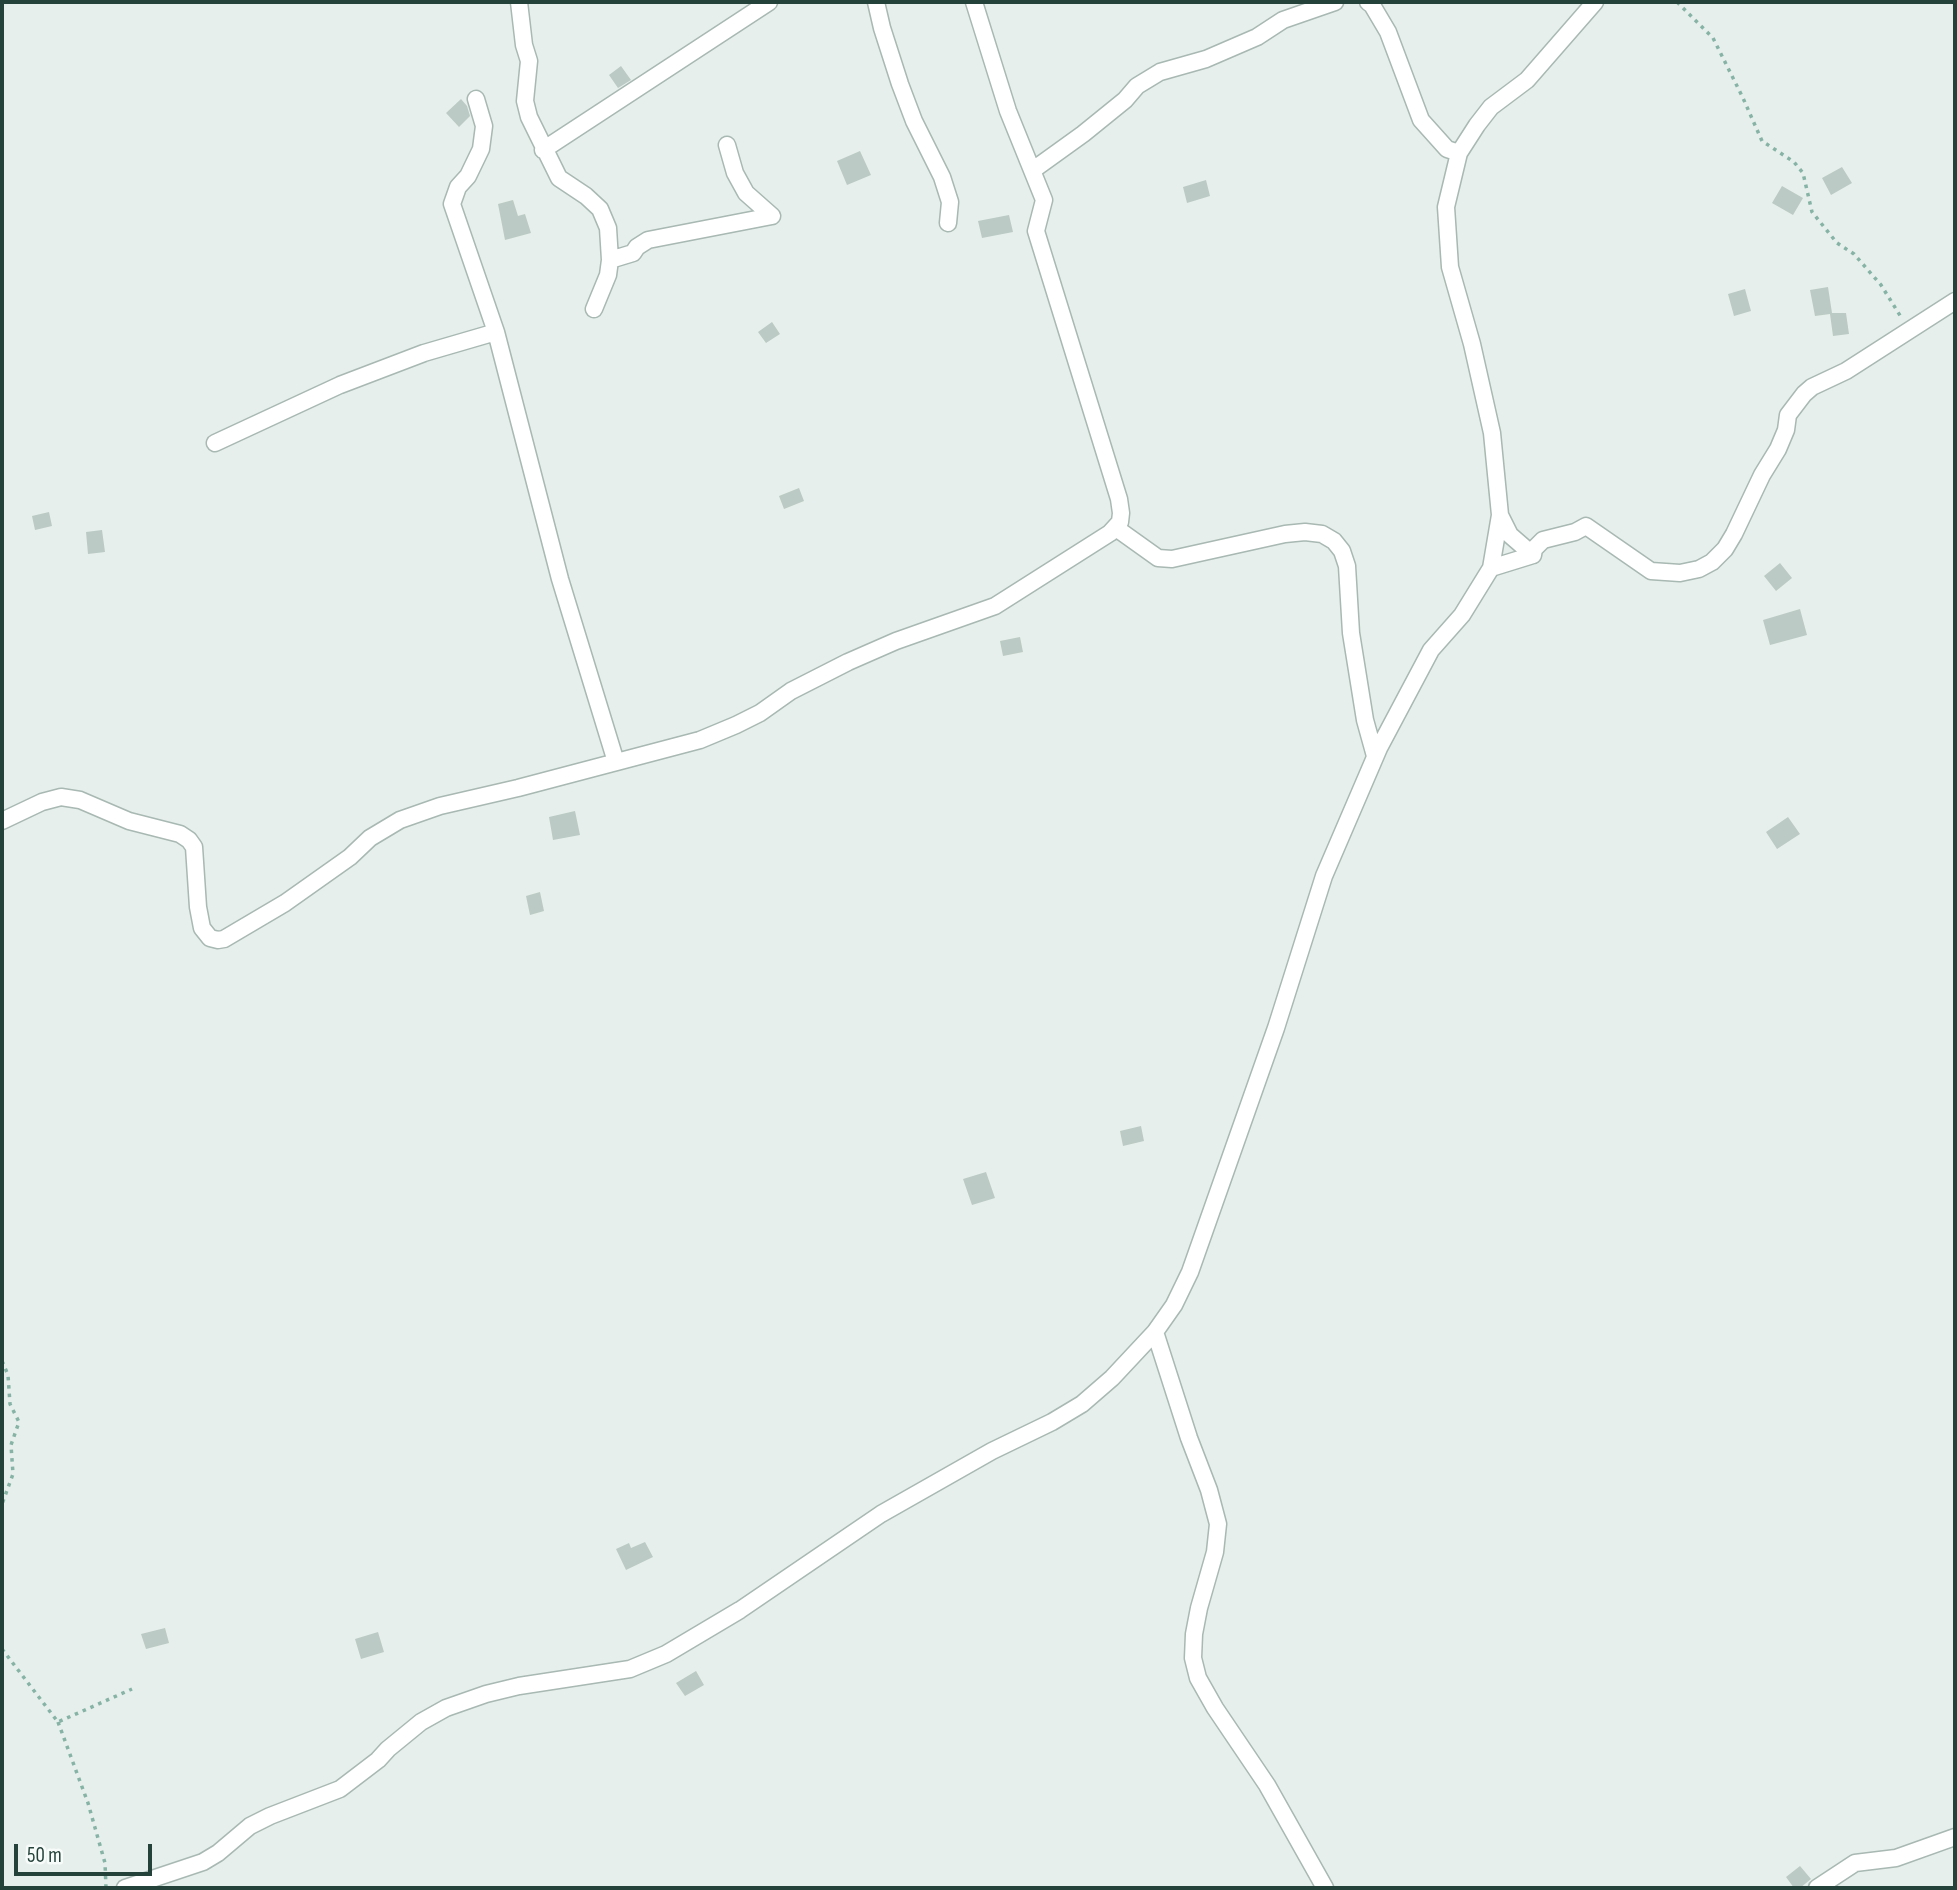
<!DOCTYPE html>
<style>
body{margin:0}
#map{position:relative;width:1957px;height:1890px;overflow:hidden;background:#e6efeb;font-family:"Sofia Sans Condensed",sans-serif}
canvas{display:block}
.frame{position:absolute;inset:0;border:4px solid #24423a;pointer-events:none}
.scale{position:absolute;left:14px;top:1844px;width:138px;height:32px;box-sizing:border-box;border:4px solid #24423a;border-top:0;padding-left:9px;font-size:21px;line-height:24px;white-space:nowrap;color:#24423a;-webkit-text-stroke:5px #f7fbf9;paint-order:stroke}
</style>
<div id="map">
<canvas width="1957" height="1890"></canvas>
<div class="frame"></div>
<div class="scale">50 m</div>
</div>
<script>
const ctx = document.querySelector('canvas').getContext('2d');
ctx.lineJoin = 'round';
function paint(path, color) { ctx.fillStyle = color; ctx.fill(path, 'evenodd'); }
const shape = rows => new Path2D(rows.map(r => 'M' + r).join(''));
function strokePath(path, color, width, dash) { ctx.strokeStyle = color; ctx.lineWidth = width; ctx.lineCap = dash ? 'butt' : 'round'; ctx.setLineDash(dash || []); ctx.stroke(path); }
paint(shape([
 [621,66,631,80,618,88,609,75],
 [461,99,467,106,470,116,459,127,446,113],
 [860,151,871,175,847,185,837,161],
 [1842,167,1852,183,1831,195,1822,178],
 [1206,180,1210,196,1187,203,1183,187],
 [1782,186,1803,198,1793,215,1772,203],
 [513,200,518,216,525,214,531,233,505,240,498,204],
 [1009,215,1013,232,982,238,978,221],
 [1828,287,1832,313,1846,313,1849,334,1833,336,1830,314,1815,316,1810,290],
 [1745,289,1751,311,1734,316,1728,294],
 [772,322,780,334,766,343,758,332],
 [799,488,804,501,784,509,779,496],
 [49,512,52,526,35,530,32,516],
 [102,530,105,552,88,554,86,532],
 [1780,563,1792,578,1776,591,1764,576],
 [1800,609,1807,635,1770,645,1763,620],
 [1020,637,1023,652,1003,656,1000,641],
 [575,811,580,835,553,840,549,817],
 [1788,817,1800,834,1777,849,1766,832],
 [540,892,544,911,530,915,526,896],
 [1141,1126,1144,1141,1123,1146,1120,1131],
 [986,1172,995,1198,972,1205,963,1179],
 [645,1542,653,1557,626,1570,616,1549,629,1543,631,1548],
 [165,1628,169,1643,146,1649,141,1634],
 [378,1632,384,1652,361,1659,355,1639],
 [696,1671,704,1685,685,1696,676,1683],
 [1800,1866,1811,1879,1800,1888,1794,1888,1786,1877]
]), '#bbcac4');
const minor = shape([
 [519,2,524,45,529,61,525,101,529,117,559,178,586,196,600,209,608,228,610,260,608,275,594,309],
 [876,2,882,28,900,84,914,121,942,177,950,202,948,223],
 [1368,2,1372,5,1388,32,1421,120,1447,149,1459,153],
 [476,99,484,126,481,149,468,176,458,187,452,204,496,332],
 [727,145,735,173,746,193,772,216],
 [543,150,769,2],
 [1033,170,1083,134,1125,100,1137,86,1160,72,1206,59,1257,37,1283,20,1335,2],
 [610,260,633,253,637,247,648,240,772,216],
 [215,443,340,385,424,353,496,332,560,579,616,762],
 [1501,517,1510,535,1533,555],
 [1116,528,1158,558,1172,559,1285,534,1305,532,1322,534,1334,541,1342,551,1347,566,1351,633,1365,720,1375,756],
 [1491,568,1500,515,1492,433,1472,344,1450,267,1446,207,1459,153,1477,125,1491,107,1527,80,1595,2],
 [2,821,42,802,61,797,80,800,129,821,180,834,189,840,194,847,198,907,202,928,210,938,218,940,224,939,285,903,350,857,370,838,400,820,440,806,518,788,700,740,736,725,760,713,791,691,848,662,896,641,995,606,1110,533,1120,522,1121,513,1119,499,1036,231,1044,200,1008,111,974,2],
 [1155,1332,1189,1438,1209,1490,1218,1524,1215,1552,1199,1608,1194,1634,1193,1658,1198,1678,1215,1708,1267,1785,1325,1888],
 [125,1888,203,1862,218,1853,250,1826,270,1816,340,1789,378,1760,388,1749,421,1722,446,1708,486,1694,519,1686,630,1669,666,1654,740,1610,881,1514,992,1451,1052,1422,1082,1404,1112,1378,1155,1332,1174,1305,1190,1272,1276,1028,1324,876,1379,748,1431,650,1462,615,1491,568,1533,555,1534,549,1543,540,1575,532,1586,526,1651,571,1680,573,1699,569,1712,562,1725,549,1734,534,1762,475,1778,449,1786,430,1788,415,1804,394,1812,387,1846,371,1955,301],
 [1817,1888,1855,1863,1896,1858,1955,1837]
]);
strokePath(minor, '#a8b8b2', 19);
strokePath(shape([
 [1677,2,1713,38,1743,98,1762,141,1794,162,1803,173,1812,212,1837,243,1854,254,1881,285,1901,317],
 [2,1361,8,1375,10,1404,19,1422,11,1445,13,1474,2,1504],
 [2,1649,58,1722,132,1689],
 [58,1722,88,1803,105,1863,106,1888]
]), '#86b3a5', 3.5, [3.5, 5]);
strokePath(minor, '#fff', 16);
</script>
